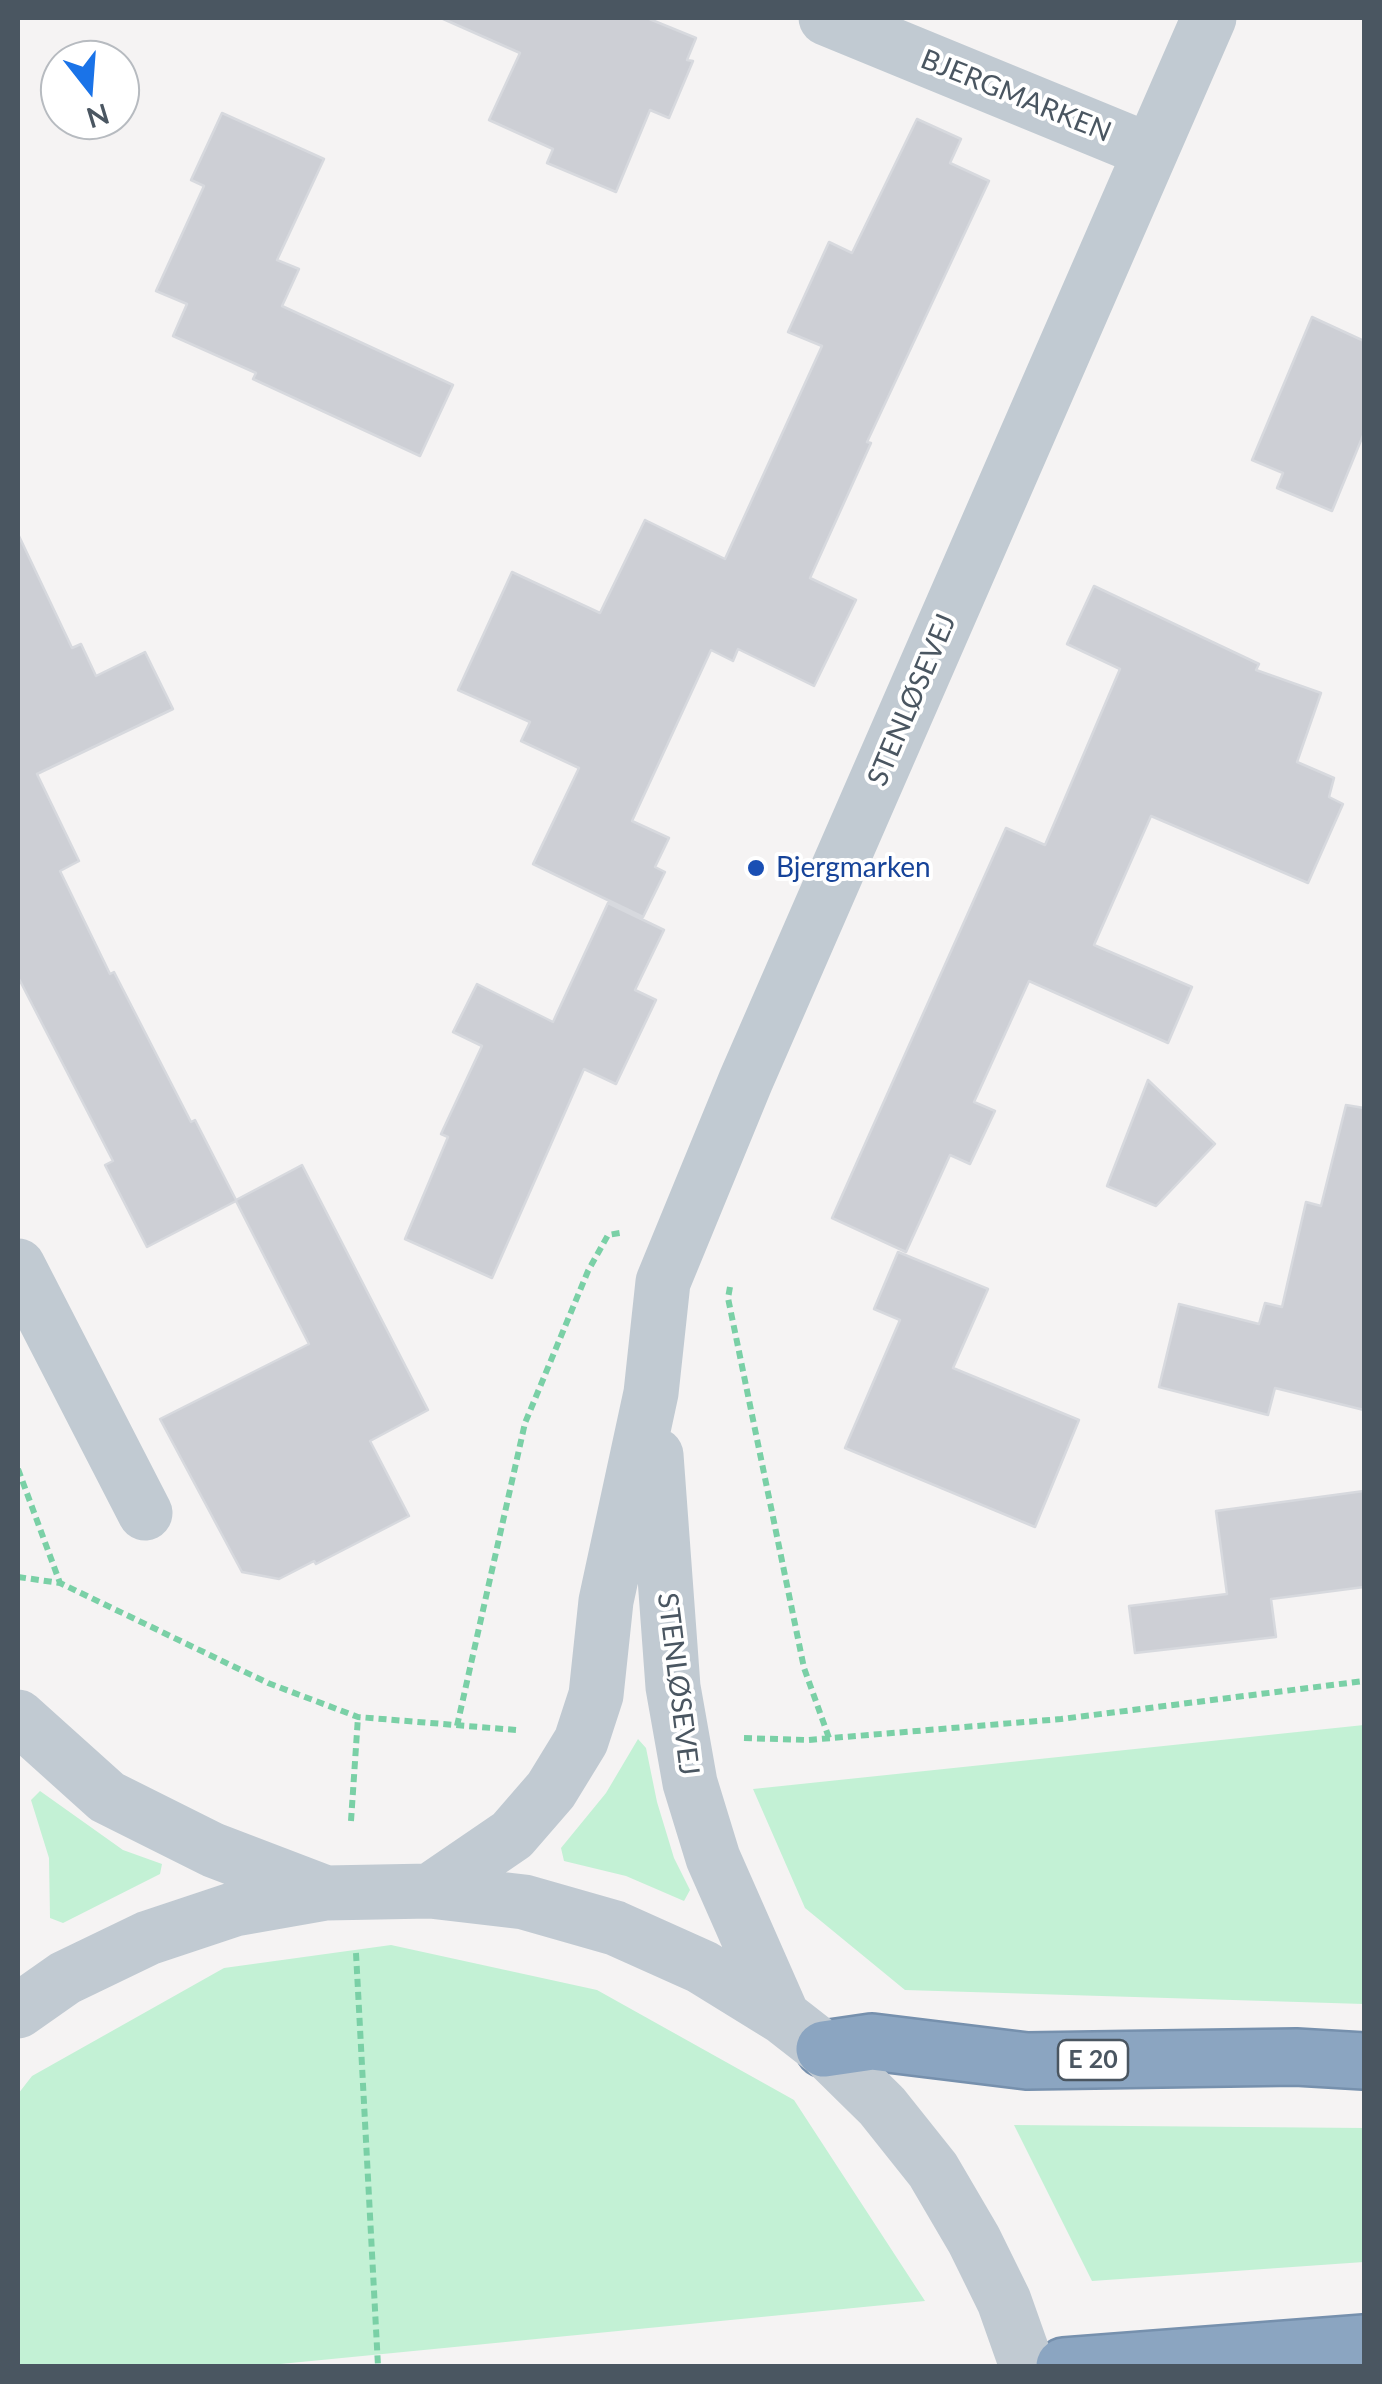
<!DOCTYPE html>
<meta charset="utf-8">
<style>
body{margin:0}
#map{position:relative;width:1382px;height:2384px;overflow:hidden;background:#f5f3f3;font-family:Lato,sans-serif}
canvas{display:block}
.frame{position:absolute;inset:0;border:20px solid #4a5661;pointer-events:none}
.north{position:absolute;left:40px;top:40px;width:100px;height:100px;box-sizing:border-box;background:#fff;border:2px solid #b7bbc0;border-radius:50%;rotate:163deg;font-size:28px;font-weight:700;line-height:40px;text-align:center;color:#4a5661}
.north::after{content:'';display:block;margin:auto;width:35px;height:45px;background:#1a73e8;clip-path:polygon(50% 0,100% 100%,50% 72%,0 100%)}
</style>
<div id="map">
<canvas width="1382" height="2384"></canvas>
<div class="frame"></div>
<div class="north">N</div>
</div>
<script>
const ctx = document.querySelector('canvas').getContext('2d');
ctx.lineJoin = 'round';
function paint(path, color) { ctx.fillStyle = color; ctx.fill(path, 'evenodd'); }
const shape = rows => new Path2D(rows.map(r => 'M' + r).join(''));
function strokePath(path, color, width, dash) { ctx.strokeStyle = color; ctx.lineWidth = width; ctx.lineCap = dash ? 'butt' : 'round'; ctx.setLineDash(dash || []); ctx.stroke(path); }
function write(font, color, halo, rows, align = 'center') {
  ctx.font = font + ' Lato,sans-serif'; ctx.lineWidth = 8; ctx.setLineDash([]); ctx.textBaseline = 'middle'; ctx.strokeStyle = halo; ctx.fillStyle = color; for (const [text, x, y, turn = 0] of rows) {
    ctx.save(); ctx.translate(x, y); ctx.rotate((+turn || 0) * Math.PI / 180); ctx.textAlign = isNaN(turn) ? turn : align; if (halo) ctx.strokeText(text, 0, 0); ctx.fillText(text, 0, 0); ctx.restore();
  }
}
paint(shape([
 [1364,1725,1364,2004,905,1990,805,1908,753,1789],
 [638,1739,646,1748,657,1802,674,1858,690,1890,684,1901,626,1876,564,1861,561,1848,606,1793],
 [40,1791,123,1850,162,1864,160,1874,63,1923,50,1918,49,1858,31,1800],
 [391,1945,597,1990,794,2100,925,2301,260,2366,18,2366,18,2094,32,2076,224,1968],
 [1014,2125,1364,2128,1364,2262,1092,2281]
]), '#c3f1d5');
const building = shape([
 [441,18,647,18,696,38,687,60,693,61,669,118,650,110,616,192,547,163,553,149,489,120,520,53,441,18],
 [222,113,324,159,277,260,299,269,282,306,453,385,420,456,253,379,256,373,173,336,187,304,156,291,204,186,191,180,222,113],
 [917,119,961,139,950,163,989,181,867,442,871,443,810,578,856,600,814,686,738,649,733,661,711,650,632,821,669,838,655,867,665,872,643,917,533,864,579,768,521,741,530,722,458,690,512,572,600,613,645,520,725,559,822,346,788,332,829,242,852,253,917,119],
 [1312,317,1364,341,1364,433,1332,511,1277,488,1283,473,1252,460,1312,317],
 [18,534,72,648,81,644,96,676,145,652,173,709,37,774,79,861,60,871,110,974,114,972,191,1122,195,1120,236,1200,302,1165,428,1410,370,1441,409,1516,316,1564,314,1561,279,1579,242,1572,160,1419,309,1344,236,1201,147,1247,105,1165,113,1161,18,977,18,534],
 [1094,586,1259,664,1256,670,1321,693,1297,762,1334,778,1329,797,1343,804,1308,883,1151,816,1094,945,1192,987,1168,1043,1029,981,974,1102,995,1111,970,1164,950,1155,906,1252,832,1218,1006,828,1045,845,1120,669,1067,644,1094,586],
 [608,903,664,930,635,990,656,1000,616,1084,584,1069,492,1278,405,1239,448,1137,441,1134,482,1046,453,1032,477,984,553,1022,608,903],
 [1148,1080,1215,1144,1156,1206,1107,1186,1148,1080],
 [1346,1105,1364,1108,1364,1410,1275,1388,1268,1415,1159,1387,1179,1304,1259,1324,1265,1303,1282,1307,1306,1202,1321,1206,1346,1105],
 [898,1252,988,1289,953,1368,1079,1420,1035,1527,845,1448,900,1320,874,1309,898,1252],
 [1364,1491,1364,1587,1271,1599,1276,1637,1135,1653,1129,1606,1227,1594,1216,1511,1364,1491]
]);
paint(building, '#cdcfd5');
strokePath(building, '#d7d9de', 2.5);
const highway = shape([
 [824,2049,872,2042,1027,2061,1296,2057,1364,2061],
 [1064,2366,1364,2343]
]);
strokePath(highway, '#7690ad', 60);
strokePath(shape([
 [730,1287,728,1298,804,1668,829,1738],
 [18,1469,60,1583],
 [18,1577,60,1583,268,1683,358,1717,516,1730],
 [457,1726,525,1423,588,1271,608,1235,620,1233],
 [744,1738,808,1740,1061,1719,1364,1681],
 [351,1821,358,1717],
 [356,1953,378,2366]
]), '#7ad0a6', 6, [8, 5]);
strokePath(shape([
 [826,18,1150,151],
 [18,1266,145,1513],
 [656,1455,673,1687,690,1783,713,1858,783,2017],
 [18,1717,107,1797,213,1850,323,1892],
 [430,1891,512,1835,551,1790,581,1741,596,1695,606,1601,651,1393,663,1282,746,1080,1209,18],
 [18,2011,65,1978,148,1938,235,1909,326,1893,430,1891,524,1902,615,1928,702,1967,783,2017,824,2049,882,2106,933,2170,974,2240,1004,2301,1027,2366]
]), '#c1cad2', 55);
strokePath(highway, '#8ba5c1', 55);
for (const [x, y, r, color] of [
 [756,868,10,"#1a4fb4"]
]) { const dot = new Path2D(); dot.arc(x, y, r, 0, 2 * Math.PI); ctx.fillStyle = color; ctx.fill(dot); strokePath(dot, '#fff', 4); }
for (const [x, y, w] of [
 [1093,2060,70]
]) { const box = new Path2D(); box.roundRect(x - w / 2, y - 20, w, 40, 8); ctx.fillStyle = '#fff'; ctx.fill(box); strokePath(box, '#4a5661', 2.5); }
write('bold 25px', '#4a5661', null, [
 ["E 20",1093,2060]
]);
write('28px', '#4a5661', '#fff', [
 ["BJERGMARKEN",1016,96,22],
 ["STENLØSEVEJ",912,700,-67],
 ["STENLØSEVEJ",678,1684,83]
]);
write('28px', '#164399', '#fff', [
 ["Bjergmarken",776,868]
], 'left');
</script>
